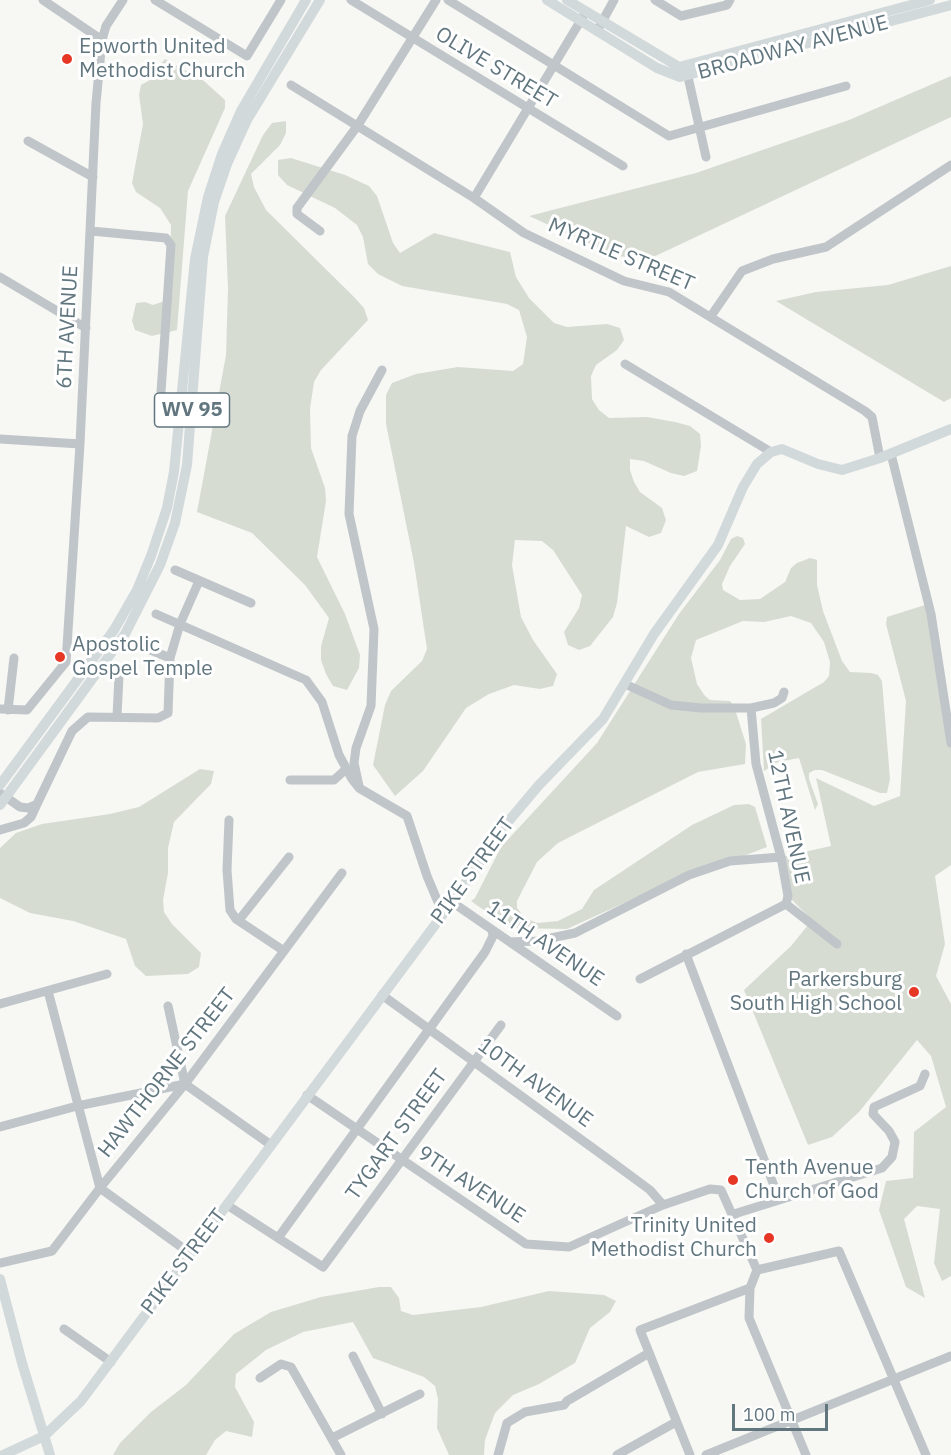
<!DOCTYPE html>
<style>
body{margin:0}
#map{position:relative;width:951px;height:1455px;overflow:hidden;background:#f7f7f4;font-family:"IBM Plex Sans",sans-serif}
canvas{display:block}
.scale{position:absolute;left:732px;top:1404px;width:96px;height:27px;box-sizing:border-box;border:3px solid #61767f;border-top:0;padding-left:8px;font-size:18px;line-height:21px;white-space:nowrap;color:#61767f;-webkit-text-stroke:4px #fff;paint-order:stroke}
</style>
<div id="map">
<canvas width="951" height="1455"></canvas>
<div class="scale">100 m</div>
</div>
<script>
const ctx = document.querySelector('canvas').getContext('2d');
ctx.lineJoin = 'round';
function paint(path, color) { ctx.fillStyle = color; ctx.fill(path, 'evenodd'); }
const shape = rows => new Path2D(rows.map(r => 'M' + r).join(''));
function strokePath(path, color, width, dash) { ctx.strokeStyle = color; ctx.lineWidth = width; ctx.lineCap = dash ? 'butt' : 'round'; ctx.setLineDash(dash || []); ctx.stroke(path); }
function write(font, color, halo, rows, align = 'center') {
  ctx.font = font + ' "IBM Plex Sans",sans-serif'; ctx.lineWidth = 6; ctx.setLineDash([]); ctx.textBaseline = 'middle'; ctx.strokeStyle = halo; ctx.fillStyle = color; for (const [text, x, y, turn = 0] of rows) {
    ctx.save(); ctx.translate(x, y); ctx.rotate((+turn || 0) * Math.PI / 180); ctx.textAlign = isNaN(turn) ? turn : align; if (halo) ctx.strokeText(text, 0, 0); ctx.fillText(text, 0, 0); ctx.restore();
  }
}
paint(shape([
 [165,59,204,81,225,100,225,108,188,191,177,330,152,336,135,330,132,321,136,303,145,302,153,305,170,299,171,225,160,208,136,192,132,183,143,124,139,95,141,85,157,76,159,66],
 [951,76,951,117,649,259,617,256,529,216,696,173,849,120],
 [286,121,286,133,280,145,251,174,254,187,266,210,354,297,364,308,368,320,321,370,314,382,310,409,311,448,325,488,326,501,317,557,345,614,360,655,359,668,347,690,333,686,326,674,321,660,321,646,329,618,305,585,252,533,197,512,226,355,228,289,225,216,263,135,272,123],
 [291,158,345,175,369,186,377,196,393,243,400,253,434,233,510,252,516,277,529,298,554,323,567,327,607,324,620,328,624,340,617,350,596,365,591,376,592,399,599,410,609,418,647,417,675,422,690,426,700,434,701,446,697,471,684,476,671,473,644,461,630,459,630,470,634,482,640,492,662,508,666,520,661,533,649,537,626,526,617,603,613,617,590,646,579,650,568,645,564,632,579,608,582,595,553,550,542,541,515,540,512,565,521,617,533,640,557,674,553,686,540,689,514,685,489,694,466,708,423,771,395,796,373,765,385,705,391,691,422,661,427,649,414,563,386,424,386,395,392,383,416,374,458,367,513,371,523,364,527,337,519,310,507,304,402,286,378,274,368,264,363,237,357,225,335,208,287,185,278,175,278,160],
 [951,266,951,398,944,402,776,301,816,292,888,285],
 [737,536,743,538,745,544,730,566,722,584,723,590,740,600,760,599,785,582,791,568,797,563,810,558,817,560,817,585,823,611,842,661,850,672,871,673,878,675,882,681,890,779,887,793,880,793,822,770,815,770,809,773,809,779,818,804,815,810,799,758,778,762,764,771,761,719,824,682,829,676,830,662,824,642,811,623,791,616,764,622,743,621,696,640,691,658,697,684,705,696,710,700,730,701,734,706,746,744,745,764,698,772,558,843,537,862,517,901,517,908,525,918,537,923,558,921,582,909,594,890,692,825,734,805,749,804,755,807,767,847,637,897,567,929,509,928,471,901,475,898,501,847,597,743,679,614,720,560,731,539],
 [928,604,951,743,951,865,935,876,945,944,936,976,951,1004,951,1276,942,1281,934,1263,940,1209,917,1206,904,1219,925,1298,906,1287,879,1210,886,1181,913,1178,914,1132,946,1107,931,1056,917,1040,859,1112,832,1137,808,1145,744,990,791,946,812,920,788,896,781,857,831,846,816,778,874,806,900,796,906,701,886,624,887,617],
 [200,769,214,771,211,784,174,822,168,848,168,873,163,900,164,912,172,924,201,953,199,967,188,974,146,976,135,966,126,939,73,921,30,913,0,898,0,848,16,833,42,824,110,814,139,807],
 [379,1287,391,1287,399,1298,401,1311,413,1315,481,1307,549,1291,604,1295,616,1301,610,1312,590,1328,575,1363,539,1384,513,1395,495,1413,485,1440,484,1455,449,1455,437,1428,438,1399,435,1386,424,1377,373,1358,353,1322,303,1332,266,1350,236,1374,235,1387,254,1422,252,1437,226,1431,215,1440,206,1455,113,1455,120,1443,151,1412,186,1385,234,1334,271,1312,321,1297]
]), '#d7dcd3');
strokePath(shape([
 [43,0,102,40],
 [155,0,247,56,281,0],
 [351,0,623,166],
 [448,0,669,136,846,86],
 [655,0,681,16,727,5,730,0],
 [597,31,614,0],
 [686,68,706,157],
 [291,85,474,198,524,233,624,281,669,292,865,411,872,417,880,458],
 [28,141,93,177],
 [474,198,584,15],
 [91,231,166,238,171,245,161,392],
 [320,231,297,214,297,208,358,125,436,0],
 [0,277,86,328],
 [711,316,742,271,773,259,826,247,951,165],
 [625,364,771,452],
 [0,439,80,444],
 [891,454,931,614,951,743],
 [175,570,251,603],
 [156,614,306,680,322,702,339,755,352,779,359,788,407,816,427,876,443,914],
 [136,644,170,658],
 [625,684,671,705,701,708,751,708,774,703,782,698,784,692],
 [751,708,756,764,781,857,788,896,786,904,837,944],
 [0,709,27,710,66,662,80,444,96,103,102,40,106,26,123,0],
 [8,710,14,658],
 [117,716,119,676],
 [290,780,334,780,346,769],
 [359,786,354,763,356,748,371,706,374,629,349,514,352,436,360,411,382,370],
 [0,793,20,807,28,808,37,804,72,731,88,717,158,718,168,713,170,658,180,624,199,581],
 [229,820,227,870,230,910,236,919,284,951],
 [0,830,24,823,31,817,37,804],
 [452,902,617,1016],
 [239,920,289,857],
 [510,942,537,941,575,933,689,875,730,861,781,857],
 [686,954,779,1199],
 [640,979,786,904],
 [48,991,100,1188,191,1254],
 [382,995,612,1162,650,1190,663,1205],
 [0,1004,107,974],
 [168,1006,185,1084,271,1145],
 [307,1095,526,1244,569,1247,663,1205,710,1189,721,1190,757,1270],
 [0,1127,77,1106,185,1084],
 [227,1205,323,1267,501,1025],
 [734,1214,882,1168,892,1157,895,1142,889,1131,873,1114,874,1107,920,1086,925,1074],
 [278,1238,485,952,493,936,492,930],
 [0,1263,52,1251,100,1188,185,1084,342,873],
 [757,1270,839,1251,926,1455],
 [757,1270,750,1288,749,1318,806,1455],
 [64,1329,111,1362],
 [353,1356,382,1414],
 [260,1378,281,1364,291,1367,341,1455],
 [332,1438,420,1394],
 [498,1455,507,1423,525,1412,564,1405,567,1401,649,1353],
 [617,1455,676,1422],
 [690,1455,640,1330,750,1288],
 [706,1455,951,1356]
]), '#bfc5c8', 9);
strokePath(shape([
 [547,0,657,68,680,77,951,5],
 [567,0,679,67,930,0],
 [0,785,114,630,137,590,151,556,167,508,174,472,195,259,208,197,222,154,241,111,306,0],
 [0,805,125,634,160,565,175,523,187,465,203,257,214,202,227,164,247,120,320,0],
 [0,1279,22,1363,50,1455],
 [3,1455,44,1436,81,1401,452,902,507,823,539,785,603,719,654,634,718,545,743,487,757,464,771,452,782,449,818,464,842,470,880,458,951,429]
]), '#d2d9db', 10);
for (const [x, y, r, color] of [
 [67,59,6,"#e63725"],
 [60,657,6,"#e63725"],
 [914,992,6,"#e63725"],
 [733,1180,6,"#e63725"],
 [769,1238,6,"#e63725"]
]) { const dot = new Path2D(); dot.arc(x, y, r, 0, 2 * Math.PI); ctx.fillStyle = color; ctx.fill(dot); strokePath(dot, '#fff', 2); }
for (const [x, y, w] of [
 [192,410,75]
]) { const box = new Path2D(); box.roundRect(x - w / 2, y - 17, w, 34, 4.5); ctx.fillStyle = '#fff'; ctx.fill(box); strokePath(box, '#61767f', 1.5); }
write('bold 20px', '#61767f', null, [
 ["WV 95",192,410]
]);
write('21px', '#61767f', '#fff', [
 ["Epworth United",79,47],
 ["Methodist Church",79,71],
 ["Apostolic",72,645],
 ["Gospel Temple",72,669],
 ["Parkersburg",902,980,"right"],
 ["South High School",902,1004,"right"],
 ["Tenth Avenue",745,1168],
 ["Church of God",745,1192],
 ["Trinity United",757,1226,"right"],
 ["Methodist Church",757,1250,"right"]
], 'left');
write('21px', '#61767f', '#fff', [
 ["BROADWAY AVENUE",793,48,-15],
 ["OLIVE STREET",496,68,31],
 ["MYRTLE STREET",621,255,23],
 ["6TH AVENUE",68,327,-87],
 ["12TH AVENUE",788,817,78],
 ["PIKE STREET",473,871,-54],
 ["11TH AVENUE",545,944,34],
 ["HAWTHORNE STREET",167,1073,-52],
 ["10TH AVENUE",535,1083,36],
 ["TYGART STREET",397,1135,-54],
 ["9TH AVENUE",471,1185,33],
 ["PIKE STREET",184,1262,-53]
]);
</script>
